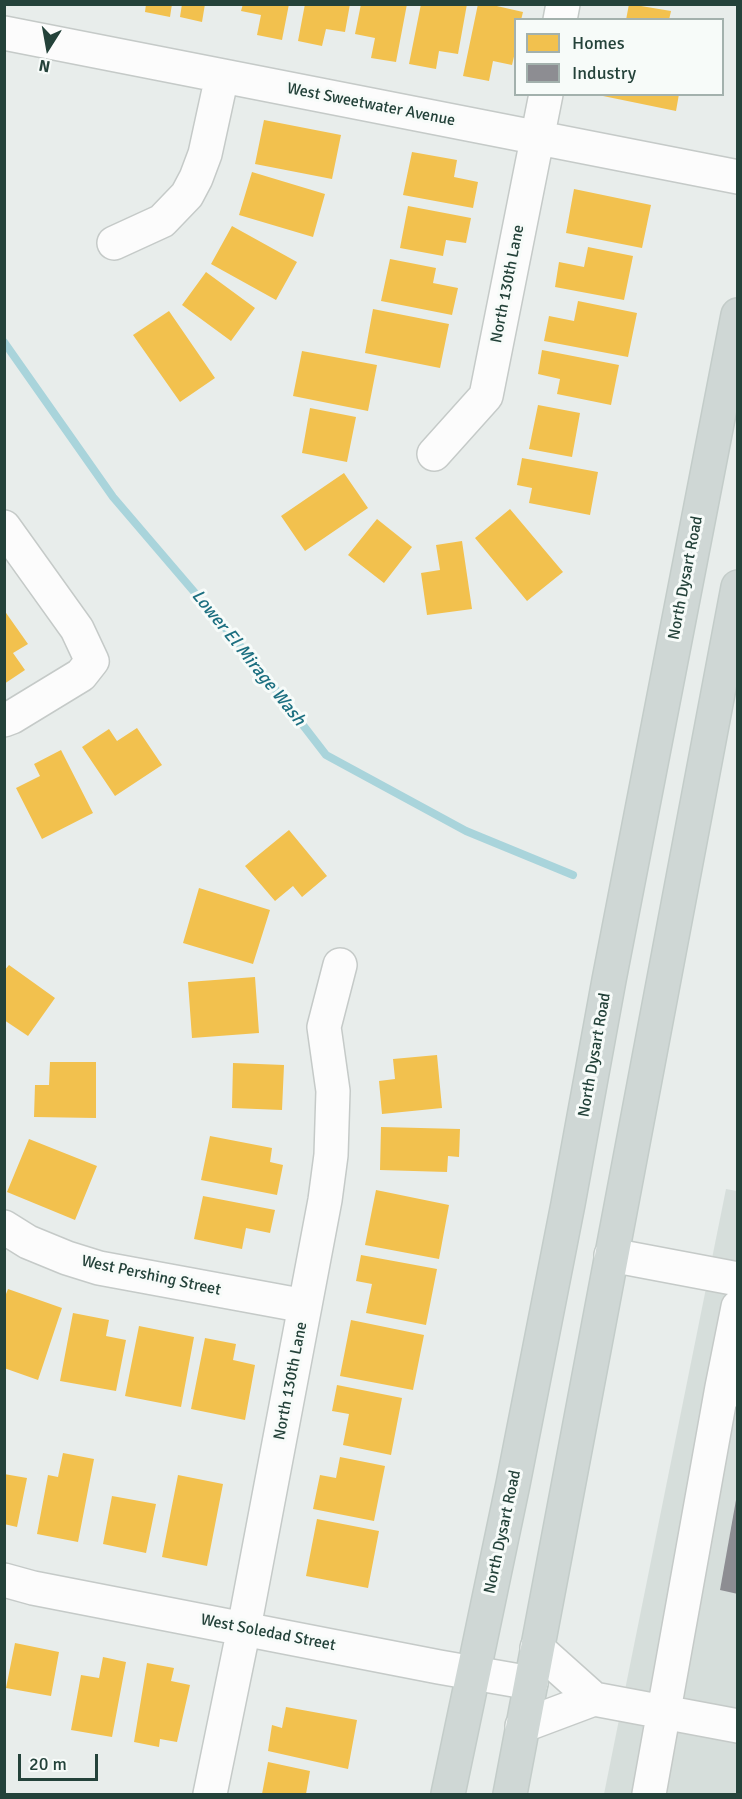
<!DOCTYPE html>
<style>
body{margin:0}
#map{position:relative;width:742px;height:1799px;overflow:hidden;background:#e8edeb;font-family:Signika,sans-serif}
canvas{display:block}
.frame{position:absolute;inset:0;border:6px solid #24423a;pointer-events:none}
.legend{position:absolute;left:514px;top:18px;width:210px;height:78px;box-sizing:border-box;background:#f7fbf9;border:2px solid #a3b1ad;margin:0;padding:8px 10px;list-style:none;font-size:18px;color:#24423a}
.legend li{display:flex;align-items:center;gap:12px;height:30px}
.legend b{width:30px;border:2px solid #a3b1ad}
.north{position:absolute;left:18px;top:18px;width:60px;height:60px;-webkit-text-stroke:4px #f7fbf9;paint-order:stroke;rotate:191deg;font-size:16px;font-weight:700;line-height:24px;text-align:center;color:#24423a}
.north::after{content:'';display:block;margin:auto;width:21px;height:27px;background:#24423a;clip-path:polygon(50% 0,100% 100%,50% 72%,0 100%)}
.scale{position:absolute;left:18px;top:1754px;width:80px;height:27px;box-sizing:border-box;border:3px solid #24423a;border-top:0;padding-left:8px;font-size:18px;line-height:21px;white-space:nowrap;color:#24423a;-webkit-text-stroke:4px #f7fbf9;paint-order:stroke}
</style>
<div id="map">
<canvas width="742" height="1799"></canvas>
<div class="frame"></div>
<ul class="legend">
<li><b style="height:16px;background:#f2c14e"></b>Homes</li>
<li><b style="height:16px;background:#8d8d92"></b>Industry</li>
</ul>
<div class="north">N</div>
<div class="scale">20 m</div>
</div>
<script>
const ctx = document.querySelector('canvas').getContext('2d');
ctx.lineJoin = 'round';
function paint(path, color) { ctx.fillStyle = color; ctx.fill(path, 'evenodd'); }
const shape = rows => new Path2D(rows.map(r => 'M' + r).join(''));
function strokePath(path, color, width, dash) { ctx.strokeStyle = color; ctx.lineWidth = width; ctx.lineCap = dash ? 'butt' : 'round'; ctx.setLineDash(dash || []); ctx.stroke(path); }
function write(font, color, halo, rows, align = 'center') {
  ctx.font = font + ' Signika,sans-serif'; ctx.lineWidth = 6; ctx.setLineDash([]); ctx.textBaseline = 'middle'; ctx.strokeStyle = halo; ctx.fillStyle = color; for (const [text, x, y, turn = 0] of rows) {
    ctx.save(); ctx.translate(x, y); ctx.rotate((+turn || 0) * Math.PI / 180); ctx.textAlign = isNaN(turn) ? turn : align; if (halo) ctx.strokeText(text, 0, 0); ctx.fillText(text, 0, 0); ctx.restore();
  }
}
paint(shape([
 [726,1189,737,1191,737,1794,604,1794]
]), '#d6dedb');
paint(shape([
 [146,4,172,4,170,17,145,12],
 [182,4,205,4,202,22,180,17],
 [243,4,289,4,282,40,257,35,261,15,241,11],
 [305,4,350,4,345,32,326,29,322,46,298,41],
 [361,4,407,4,396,62,371,58,375,38,355,34],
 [421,4,467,4,458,54,439,51,436,69,409,64],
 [478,4,488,4,523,12,521,20,516,20,516,48,512,65,493,61,489,81,463,76],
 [629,4,671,11,669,20,626,20],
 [604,94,679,94,676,111,603,96],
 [264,120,341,135,332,179,255,164],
 [412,152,457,160,454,177,478,182,473,208,403,195],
 [252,172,325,194,313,237,239,215],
 [574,189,651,205,642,248,566,233],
 [408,206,471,218,466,243,446,240,443,256,400,248],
 [232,226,297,262,276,300,211,264],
 [588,247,633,256,624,300,555,287,559,262,584,267],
 [390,259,436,268,433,283,458,288,452,315,381,301],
 [206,272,255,308,231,341,182,305],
 [578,301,637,313,628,357,544,341,549,316,574,321],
 [373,309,449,324,440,368,365,353],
 [169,311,215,378,180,402,133,335],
 [542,350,619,365,611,405,557,394,560,379,538,374],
 [302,351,377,365,368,411,293,396],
 [538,405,580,413,572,457,529,449],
 [310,408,356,417,347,462,302,453],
 [522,458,598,472,590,515,529,503,532,488,517,485],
 [344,473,368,508,305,551,281,516],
 [510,509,563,572,527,601,475,538],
 [377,519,412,547,384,583,348,555],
 [462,541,472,609,427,615,421,573,440,570,436,545],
 [4,610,28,644,13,653,25,670,4,684],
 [137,728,162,765,115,796,82,747,109,729,117,741],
 [61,750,93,813,42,839,16,788,40,776,34,764],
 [289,830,327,876,302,897,293,886,275,901,245,866],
 [199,888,270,910,253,964,183,943],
 [9,965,55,998,28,1036,4,1020,4,971],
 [255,977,259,1033,192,1038,188,982],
 [437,1055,442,1108,382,1114,379,1081,395,1079,393,1059],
 [50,1062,96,1062,96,1118,34,1117,35,1085,49,1085],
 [233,1063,284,1065,282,1110,232,1108],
 [381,1127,460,1129,459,1157,448,1156,447,1172,380,1170],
 [210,1136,272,1148,270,1162,283,1165,277,1195,201,1180],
 [29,1139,97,1166,75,1220,7,1192],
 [376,1190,449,1205,439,1259,365,1245],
 [203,1196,275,1210,270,1233,246,1228,242,1249,194,1239],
 [361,1255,437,1269,426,1325,366,1313,372,1284,356,1281],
 [8,1289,62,1308,38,1380,4,1368,4,1299],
 [73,1313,109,1320,106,1336,126,1340,116,1391,60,1381],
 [351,1320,424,1335,413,1390,340,1376],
 [139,1326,194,1337,181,1407,125,1396],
 [205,1338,236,1344,233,1360,255,1365,245,1420,191,1409],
 [337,1385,402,1398,391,1455,343,1445,349,1414,332,1411],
 [63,1453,94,1459,78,1542,37,1534,48,1475,58,1477],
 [340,1457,385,1466,374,1521,313,1509,320,1475,336,1478],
 [4,1474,27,1478,17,1527,4,1524],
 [178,1475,223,1484,207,1566,162,1557],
 [112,1496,156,1504,146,1553,103,1544],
 [317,1519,379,1531,368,1588,306,1576],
 [15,1643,59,1652,51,1696,6,1688],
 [103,1657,126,1662,112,1737,71,1730,81,1675,99,1678],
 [147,1663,174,1668,171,1681,190,1685,177,1742,160,1739,159,1747,134,1742],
 [286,1707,357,1720,348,1769,268,1751,272,1725,282,1728],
 [268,1762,310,1771,306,1794,262,1794]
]), '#f2c14e');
paint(shape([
 [736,1500,738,1500,738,1594,720,1590]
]), '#8d8d92');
strokePath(shape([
 [4,342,113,497,255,663,326,755,466,831,573,875]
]), '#a9d4db', 8);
const minor = shape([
 [560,20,563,4],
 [4,33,738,177],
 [114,243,162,221,187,195,196,178,205,154,222,76],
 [434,454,486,396,546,94],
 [4,527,77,629,92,661,81,675,12,717,4,720],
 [4,1227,28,1242,67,1258,99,1268,305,1306],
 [611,1255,738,1279],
 [722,1387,738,1307],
 [4,1580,33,1588,439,1667,531,1683],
 [594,1699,738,1726],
 [522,1726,594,1699,537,1648],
 [210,1794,244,1628,325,1200,331,1155,333,1091,324,1027,340,965],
 [649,1794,722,1387,738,1390]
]);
const major = shape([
 [448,1794,513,1484,568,1204,609,980,738,315],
 [510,1794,738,587]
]);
strokePath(minor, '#c5cac8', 36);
strokePath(major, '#c3ccc9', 36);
strokePath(minor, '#fcfcfc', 33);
strokePath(major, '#cfd7d5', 33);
write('16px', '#24423a', '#f7fbf9', [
 ["West Sweetwater Avenue",371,105,11],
 ["North 130th Lane",508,284,-79],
 ["North Dysart Road",686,578,-79],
 ["North Dysart Road",595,1055,-80],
 ["West Pershing Street",151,1276,12],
 ["North 130th Lane",291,1381,-79],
 ["North Dysart Road",503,1532,-78],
 ["West Soledad Street",268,1633,11]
]);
write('italic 18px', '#1c6f80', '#f7fbf9', [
 ["Lower El Mirage Wash",248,658,51]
]);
</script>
